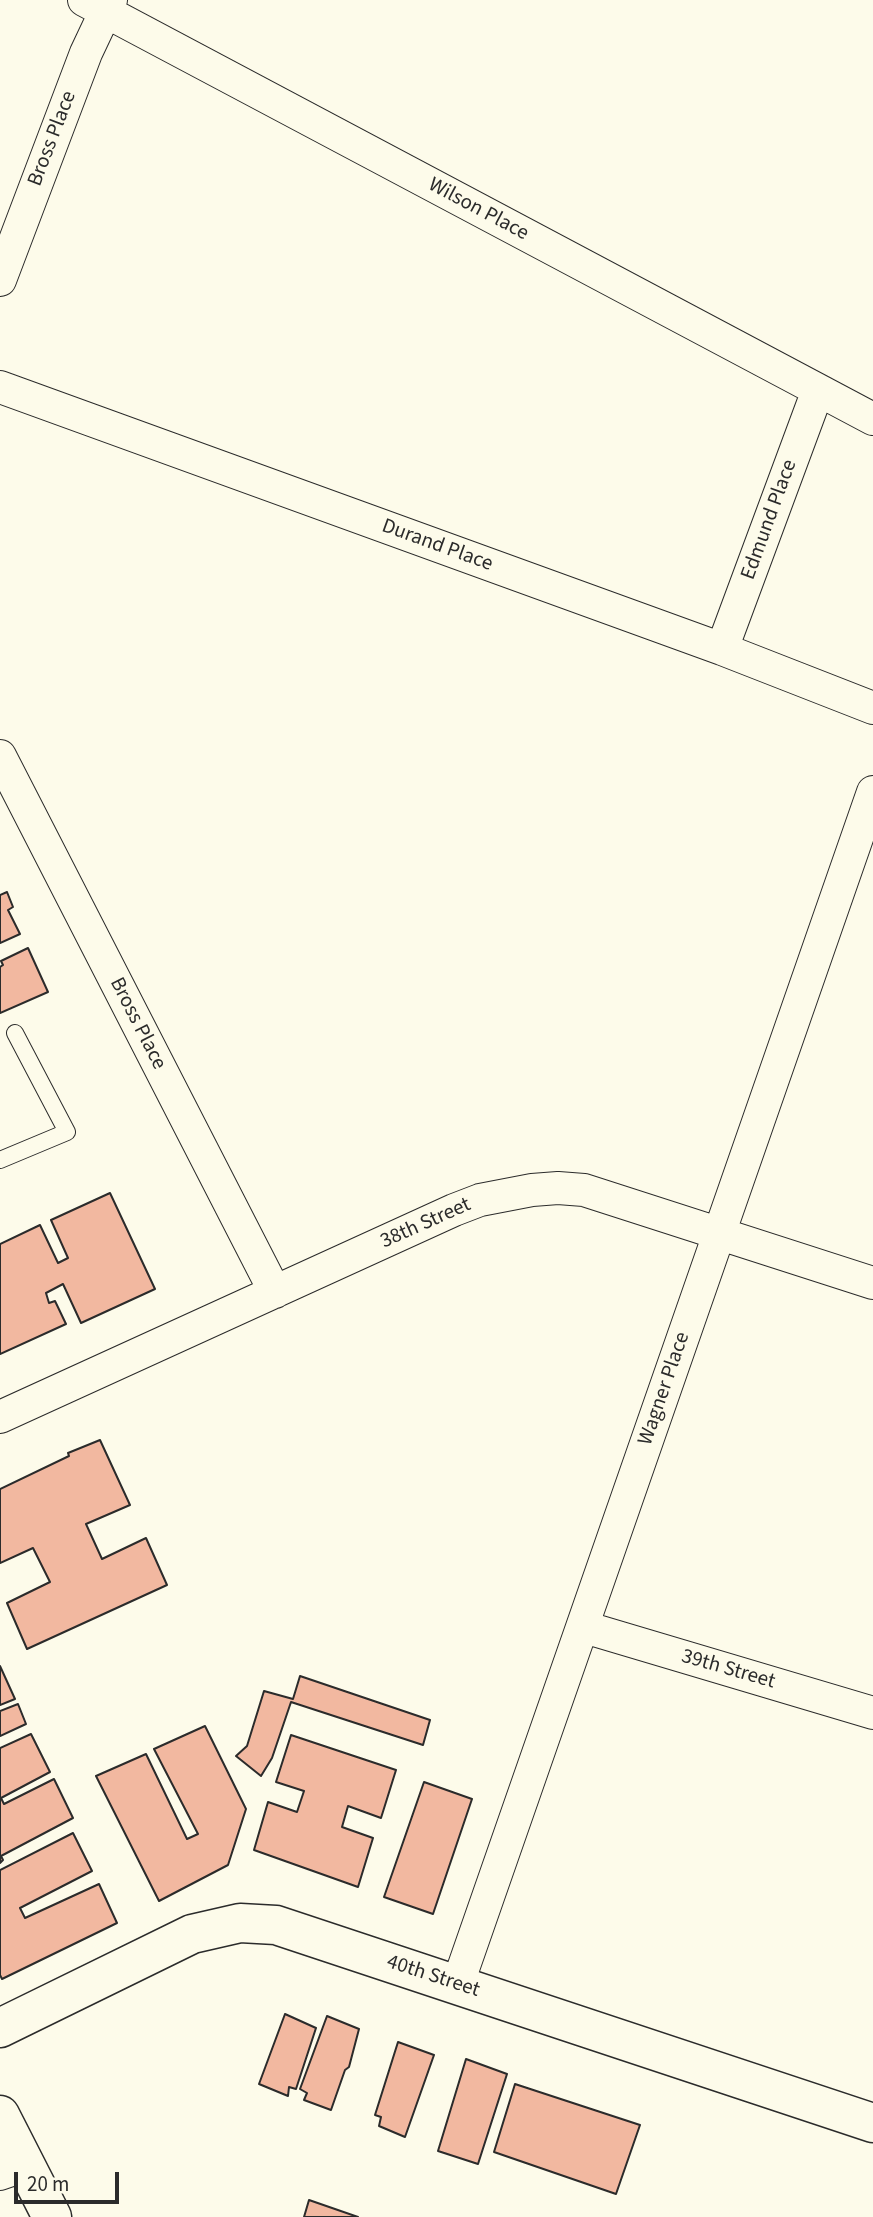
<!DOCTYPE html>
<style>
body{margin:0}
#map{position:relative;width:873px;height:2217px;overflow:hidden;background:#fdfbea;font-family:"Source Sans 3",sans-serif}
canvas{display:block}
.scale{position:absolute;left:14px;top:2172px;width:105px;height:32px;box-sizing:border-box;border:4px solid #2b2b2b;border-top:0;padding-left:9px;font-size:21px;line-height:24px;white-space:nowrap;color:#2b2b2b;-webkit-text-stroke:5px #fdfbea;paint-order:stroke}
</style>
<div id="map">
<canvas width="873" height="2217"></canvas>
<div class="scale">20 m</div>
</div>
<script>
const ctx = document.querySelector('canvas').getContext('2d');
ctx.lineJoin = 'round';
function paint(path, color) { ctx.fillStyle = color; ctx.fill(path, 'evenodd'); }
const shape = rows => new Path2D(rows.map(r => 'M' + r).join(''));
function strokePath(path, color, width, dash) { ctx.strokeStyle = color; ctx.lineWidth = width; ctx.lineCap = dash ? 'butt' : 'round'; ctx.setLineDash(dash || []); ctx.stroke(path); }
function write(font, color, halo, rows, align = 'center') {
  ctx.font = font + ' "Source Sans 3",sans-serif'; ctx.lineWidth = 5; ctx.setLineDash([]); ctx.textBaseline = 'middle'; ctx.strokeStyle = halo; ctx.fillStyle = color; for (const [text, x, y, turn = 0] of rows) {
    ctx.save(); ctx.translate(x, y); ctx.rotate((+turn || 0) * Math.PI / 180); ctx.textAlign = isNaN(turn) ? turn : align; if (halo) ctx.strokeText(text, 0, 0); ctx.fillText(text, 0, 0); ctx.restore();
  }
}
const building = shape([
 [7,892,13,907,8,910,20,934,0,943,0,895,7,892],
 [28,948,48,992,0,1013,0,967,3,965,1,961,28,948],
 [110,1193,155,1289,81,1323,63,1284,46,1293,49,1303,55,1301,66,1324,0,1354,0,1244,40,1225,58,1263,68,1258,51,1220,110,1193],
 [100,1440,130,1505,86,1524,102,1559,146,1538,167,1585,27,1649,7,1603,50,1582,33,1548,0,1563,0,1489,69,1456,68,1453,100,1440],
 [0,1666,15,1699,0,1705,0,1666],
 [300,1676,430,1720,423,1745,291,1702,272,1758,261,1776,236,1756,247,1746,264,1691,293,1699,300,1676],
 [18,1704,26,1724,0,1736,0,1711,18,1704],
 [205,1726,246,1809,228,1865,159,1901,96,1776,146,1754,187,1839,198,1834,154,1749,205,1726],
 [31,1734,50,1772,1,1798,4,1804,54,1779,73,1818,1,1856,3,1860,0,1863,0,1748,31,1734],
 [291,1735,396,1770,381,1818,348,1806,342,1827,373,1838,358,1887,254,1850,268,1802,297,1812,304,1791,276,1782,291,1735],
 [424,1782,472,1799,433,1914,384,1897,424,1782],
 [73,1833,92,1871,20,1908,25,1918,99,1884,117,1923,2,1979,0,1975,0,1870,73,1833],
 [285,2014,316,2028,296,2089,289,2087,288,2096,259,2084,285,2014],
 [327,2016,359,2029,349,2067,345,2070,331,2110,304,2100,307,2093,300,2089,327,2016],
 [398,2042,434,2055,405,2137,379,2126,381,2117,375,2115,398,2042],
 [466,2059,507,2074,478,2164,438,2151,466,2059],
 [515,2084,640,2125,616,2194,494,2152,515,2084],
 [309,2200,358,2217,304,2217,309,2200]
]);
paint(building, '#f2b8a0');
strokePath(building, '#2b2b2b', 2);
const service = shape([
 [0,1160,67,1132,15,1033]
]);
const minor = shape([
 [84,0,873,419],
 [0,280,86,53,111,0],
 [0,387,722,649,873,708],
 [722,649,818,390],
 [0,756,275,1292],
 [0,1417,454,1210,480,1200,532,1190,558,1188,584,1190,873,1283],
 [584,1627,873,1713],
 [457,1986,873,792],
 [0,2174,26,2165]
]);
const tertiary = shape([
 [0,2028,192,1934,240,1923,276,1925,873,2123]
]);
const primary = shape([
 [0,2115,52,2217]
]);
strokePath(service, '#2b2b2b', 18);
strokePath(minor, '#2b2b2b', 34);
strokePath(tertiary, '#2b2b2b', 41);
strokePath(primary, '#2b2b2b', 41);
strokePath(service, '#fdfbea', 16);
strokePath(minor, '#fdfbea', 32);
strokePath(tertiary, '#fdfbea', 38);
strokePath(primary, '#fdfbea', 38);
write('21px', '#2b2b2b', '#fdfbea', [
 ["Bross Place",53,139,-69],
 ["Wilson Place",478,210,28],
 ["Edmund Place",770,520,-70],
 ["Durand Place",437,546,20],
 ["Bross Place",137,1024,63],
 ["38th Street",426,1224,-24],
 ["Wagner Place",665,1389,-71],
 ["39th Street",728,1670,16],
 ["40th Street",433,1977,18]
]);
</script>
